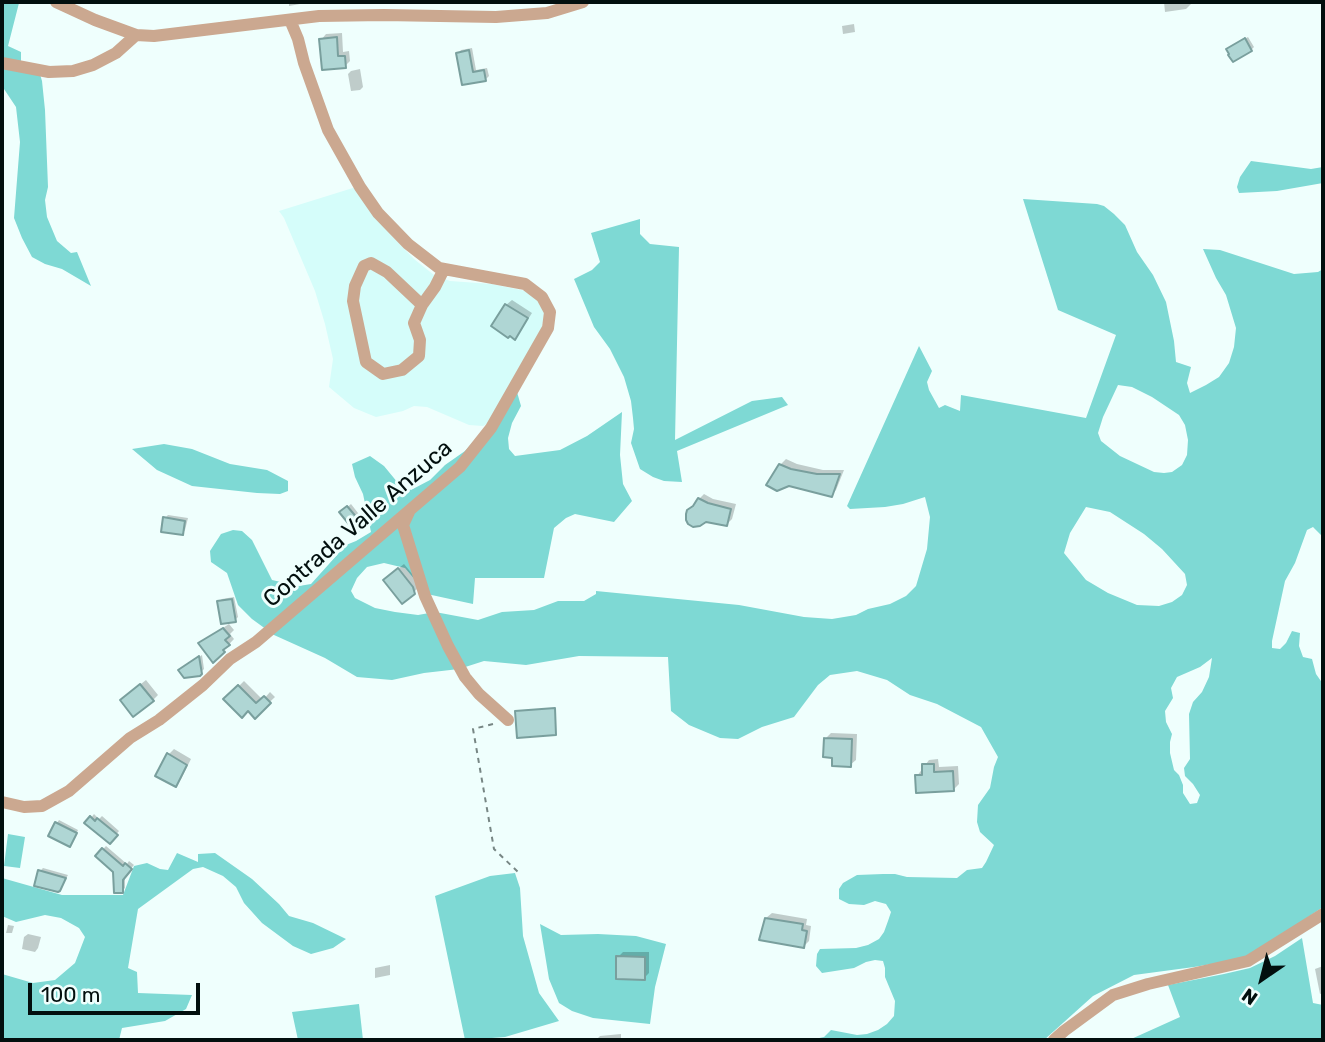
<!DOCTYPE html>
<style>
body{margin:0}
#map{position:relative;width:1325px;height:1042px;overflow:hidden;background:#effffd;font-family:Rubik,sans-serif}
canvas{display:block}
.frame{position:absolute;inset:0;border:4px solid #020f0e;pointer-events:none}
.north{position:absolute;left:1227px;top:944px;width:70px;height:70px;-webkit-text-stroke:5px #effffd;paint-order:stroke;rotate:215deg;font-size:19px;font-weight:700;line-height:28px;text-align:center;color:#020f0e}
.north::after{content:'';display:block;margin:auto;width:24px;height:32px;background:#020f0e;clip-path:polygon(50% 0,100% 100%,50% 72%,0 100%)}
.scale{position:absolute;left:28px;top:983px;width:172px;height:32px;box-sizing:border-box;border:4px solid #020f0e;border-top:0;padding-left:9px;font-size:21px;line-height:24px;white-space:nowrap;color:#020f0e;-webkit-text-stroke:5px #effffd;paint-order:stroke}
</style>
<div id="map">
<canvas width="1325" height="1042"></canvas>
<div class="frame"></div>
<div class="north">N</div>
<div class="scale">100 m</div>
</div>
<script>
const ctx = document.querySelector('canvas').getContext('2d');
ctx.lineJoin = 'round';
function paint(path, color) { ctx.fillStyle = color; ctx.fill(path, 'evenodd'); }
const shape = rows => new Path2D(rows.map(r => 'M' + r).join(''));
function strokePath(path, color, width, dash) { ctx.strokeStyle = color; ctx.lineWidth = width; ctx.lineCap = dash ? 'butt' : 'round'; ctx.setLineDash(dash || []); ctx.stroke(path); }
function write(font, color, halo, rows, align = 'center') {
  ctx.font = font + ' Rubik,sans-serif'; ctx.lineWidth = 6; ctx.setLineDash([]); ctx.textBaseline = 'middle'; ctx.strokeStyle = halo; ctx.fillStyle = color; for (const [text, x, y, turn = 0] of rows) {
    ctx.save(); ctx.translate(x, y); ctx.rotate((+turn || 0) * Math.PI / 180); ctx.textAlign = isNaN(turn) ? turn : align; if (halo) ctx.strokeText(text, 0, 0); ctx.fillText(text, 0, 0); ctx.restore();
  }
}
paint(shape([
 [356,187,363,201,392,236,414,259,434,275,450,281,492,284,526,291,540,301,544,313,542,328,489,423,483,426,469,425,427,407,414,406,403,411,376,417,354,408,329,387,333,359,325,324,315,291,284,218,279,211]
]), '#d5fdfa');
paint(shape([
 [2,2,19,3,8,46,21,52,21,62,38,68,42,81,45,110,48,187,45,200,47,217,57,241,71,253,77,252,91,286,62,269,45,264,32,257,22,238,14,218,20,142,16,107,2,86],
 [1251,161,1311,169,1323,167,1323,183,1277,191,1239,193,1237,187,1240,177],
 [1023,199,1097,204,1104,206,1114,214,1125,225,1137,252,1153,275,1166,302,1174,341,1176,362,1191,367,1187,383,1190,393,1206,385,1219,377,1229,363,1234,347,1236,328,1226,295,1216,278,1203,249,1220,250,1294,274,1318,272,1323,269,1323,537,1313,527,1307,530,1295,563,1285,581,1272,641,1272,648,1280,649,1286,643,1292,631,1300,633,1299,646,1303,657,1312,659,1316,674,1323,684,1323,907,1247,958,1194,967,1134,975,1093,996,1044,1040,810,1040,824,1037,831,1030,857,1035,867,1034,878,1030,887,1024,894,1016,895,1001,885,977,885,968,883,961,875,960,866,962,854,968,822,973,816,966,817,954,820,949,856,948,868,945,879,939,884,932,888,921,891,912,886,904,875,901,864,905,849,904,839,899,839,889,843,883,857,875,883,874,895,874,907,877,957,878,967,870,982,868,986,862,994,845,980,832,977,822,978,805,990,788,994,767,998,757,981,727,937,704,910,695,887,680,857,671,830,675,818,685,794,717,762,727,738,739,720,738,689,725,671,711,668,657,579,656,526,665,484,661,459,669,424,673,392,680,357,677,325,658,274,635,252,619,238,605,227,573,211,562,210,551,221,534,233,530,242,531,252,540,272,580,299,586,311,584,346,545,356,541,371,532,363,494,355,477,352,464,370,456,384,466,398,483,411,490,430,480,445,465,465,451,517,392,521,406,512,423,508,438,509,449,515,456,560,450,587,436,622,412,620,455,623,484,632,501,614,522,575,514,566,518,554,528,544,578,475,578,473,604,427,594,405,568,384,563,367,567,357,578,351,591,355,598,375,608,395,612,418,615,435,612,478,620,502,612,534,610,558,601,584,601,596,594,596,591,739,605,804,617,832,619,856,615,868,609,890,604,906,596,916,586,927,549,930,517,925,497,903,504,885,507,850,509,847,506,919,346,932,371,927,382,929,390,939,408,945,405,960,411,961,395,1086,418,1116,335,1058,310],
 [1118,385,1132,387,1152,397,1179,415,1185,425,1188,440,1187,455,1182,465,1172,472,1164,473,1154,472,1120,456,1101,441,1098,433,1103,417],
 [1086,507,1110,512,1144,534,1162,549,1185,574,1187,585,1182,595,1172,602,1159,606,1137,605,1108,593,1086,580,1064,553,1070,533],
 [1212,658,1209,677,1202,692,1193,702,1189,714,1190,759,1184,768,1185,776,1193,784,1200,795,1197,803,1190,804,1183,793,1183,785,1179,775,1174,770,1170,753,1170,742,1172,734,1166,722,1165,711,1173,698,1171,688,1177,677,1200,667],
 [640,219,640,234,650,244,679,247,675,440,752,401,782,397,788,405,677,451,682,482,664,481,653,477,640,469,631,443,634,429,633,418,631,401,624,377,610,349,594,327,574,279,592,270,600,262,591,233],
 [164,444,192,449,230,464,267,470,288,481,288,491,280,494,257,493,192,486,157,470,132,449],
 [8,834,25,837,20,868,4,866],
 [177,853,198,862,198,854,215,853,252,879,279,904,289,916,313,923,346,939,333,948,311,954,293,946,262,923,244,903,236,887,223,876,203,867,193,869,138,909,128,968,137,972,138,993,192,995,186,1009,165,1021,122,1028,119,1040,2,1040,2,974,33,983,55,980,75,963,85,937,79,928,61,918,45,915,16,922,2,916,2,878,62,895,123,895,134,866,147,863,160,869,168,870],
 [515,873,520,888,523,936,539,993,559,1021,505,1037,465,1040,435,896,490,876],
 [540,924,561,935,598,934,636,936,666,944,655,987,650,1024,593,1018,572,1011,559,1003,549,979],
 [1302,938,1313,1003,1323,1005,1323,1040,1129,1040,1180,1017,1168,985,1224,974,1250,968,1275,956],
 [359,1004,363,1040,298,1040,292,1012]
]), '#7ed9d4');
paint(shape([
 [289,2,303,2,300,4,289,6],
 [1164,2,1190,2,1191,4,1186,9,1165,12],
 [854,24,855,32,843,34,842,26],
 [342,33,343,52,349,51,350,61,345,66,321,40,326,34],
 [1248,37,1254,47,1251,50,1232,46],
 [472,48,476,70,487,68,489,76,486,79,463,83,458,54,461,50],
 [360,69,363,87,360,90,351,91,348,74,351,71],
 [512,300,532,313,520,332,515,337,506,305],
 [786,459,797,464,823,470,844,470,836,490,831,495,780,465],
 [704,494,713,499,736,504,732,519,727,524,699,499],
 [351,504,365,522,356,530,342,512],
 [168,515,188,518,185,530,182,534,165,518],
 [404,564,418,581,419,587,414,592,390,575],
 [234,597,238,617,235,620,219,602,222,599],
 [229,624,234,630,230,634,234,639,214,660,206,639],
 [202,655,204,669,199,674,184,667],
 [146,680,158,695,153,700,127,695],
 [244,681,263,700,270,692,275,697,255,716,248,709,226,699],
 [831,733,857,734,856,760,850,765,834,756,825,739],
 [174,749,191,759,181,779,176,785,169,754],
 [938,759,939,767,958,766,959,784,953,790,917,776,929,760],
 [94,814,99,819,102,816,119,831,110,842,87,823],
 [59,820,78,830,72,842,57,823],
 [106,846,127,864,129,861,134,865,125,875,125,888,122,891,115,871,97,856],
 [43,868,68,875,61,887,40,871],
 [772,913,807,919,806,925,811,926,809,941,804,946,766,918],
 [8,925,14,926,12,933,6,933],
 [28,934,41,937,38,948,35,952,22,949,24,937],
 [623,952,649,952,649,973,644,978,618,957],
 [390,965,390,975,375,978,375,968],
 [1323,966,1323,993,1320,994,1315,969],
 [621,1034,621,1040,588,1040,596,1040,600,1036]
]), '#0003');
const building = shape([
 [337,37,338,56,345,56,346,68,322,70,319,39,337,37],
 [1245,38,1252,51,1233,62,1228,55,1229,54,1226,49,1245,38],
 [469,50,473,72,484,70,486,81,462,85,456,53,469,50],
 [505,304,528,318,515,340,510,336,508,338,491,326,505,304],
 [779,464,791,469,817,474,840,474,832,497,789,486,777,491,766,485,779,464],
 [698,498,708,503,731,509,727,526,706,522,700,526,693,527,688,524,686,520,686,514,687,510,693,506,698,498],
 [347,506,364,526,356,533,339,512,347,506],
 [163,517,185,521,183,535,161,532,163,517],
 [398,568,413,587,415,594,402,604,383,580,398,568],
 [232,599,236,622,221,624,217,601,232,599],
 [223,628,230,636,225,640,230,645,223,650,225,652,213,663,198,643,223,628],
 [199,656,202,674,200,676,184,678,178,670,199,656],
 [140,684,154,701,133,717,120,700,140,684],
 [238,685,256,703,264,696,271,703,255,719,248,711,242,718,223,699,238,685],
 [555,708,556,735,517,738,515,711,555,708],
 [824,738,852,739,851,767,832,766,832,758,823,757,824,738],
 [167,753,187,765,176,787,155,776,167,753],
 [922,764,934,764,934,772,953,771,954,791,916,793,915,775,922,775,922,764],
 [90,816,95,821,97,818,118,835,110,844,84,823,90,816],
 [55,822,77,833,70,847,48,836,55,822],
 [102,848,123,866,125,863,132,869,123,880,123,893,114,893,113,872,95,856,102,848],
 [38,870,66,878,60,891,58,892,34,886,38,870],
 [765,918,803,924,802,930,807,931,804,948,759,940,765,918],
 [616,956,645,957,645,980,616,979,616,956]
]);
paint(building, '#afd6d4');
strokePath(building, '#799f9d', 2);
strokePath(shape([
 [493,724,473,729,494,849,518,872]
]), '#778684', 2, [5, 5]);
strokePath(shape([
 [56,2,95,20,136,35,154,36,319,16,384,15,496,17,547,13,583,2],
 [2,63,49,72,73,71,93,65,116,53,136,35],
 [422,305,387,272,371,263,364,266,355,286,353,301,366,362,383,374,402,370,419,356,420,340,414,323,422,305,435,287,444,269],
 [409,512,403,525,425,596,448,646,465,677,479,694,508,720],
 [2,802,24,807,42,806,69,791,130,738,159,720,203,685,230,659,256,642,460,467,491,428,548,328,550,312,542,297,525,284,439,268,408,244,378,213,360,187,328,130,304,63,298,39,290,20],
 [1054,1040,1064,1031,1113,995,1148,984,1248,961,1323,914]
]), '#cba890', 12);
write('23px', '#020f0e', '#effffd', [
 ["Contrada Valle Anzuca",358,524,-41]
]);
</script>
